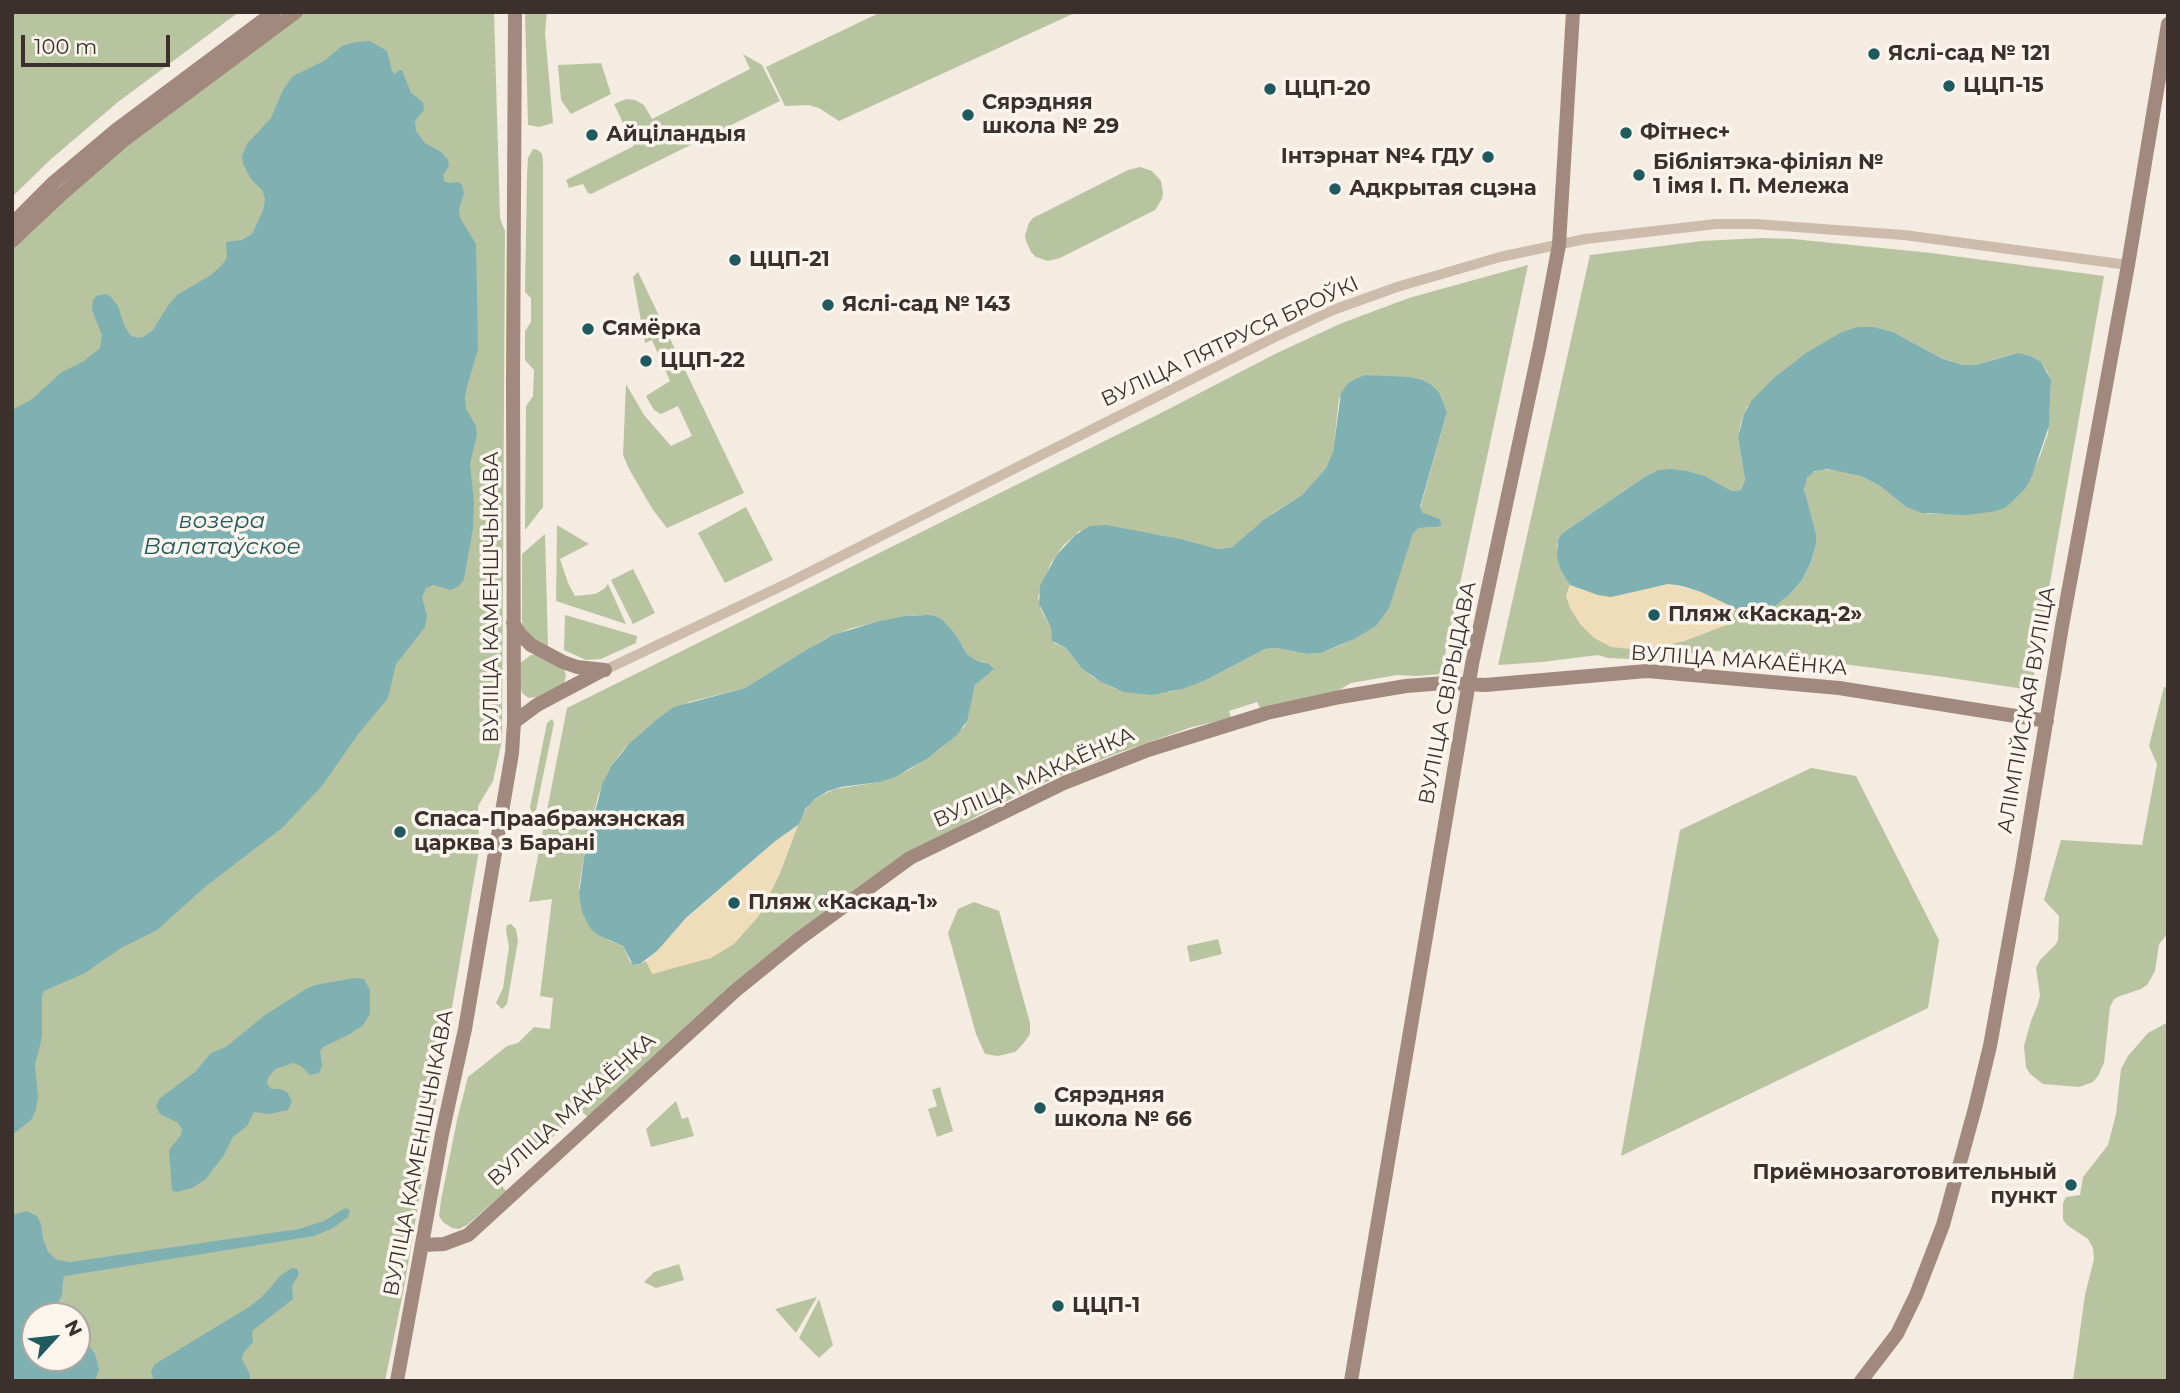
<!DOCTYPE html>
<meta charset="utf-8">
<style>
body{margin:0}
#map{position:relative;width:2180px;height:1393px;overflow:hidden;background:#f4ebe1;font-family:Montserrat,sans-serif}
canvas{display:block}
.frame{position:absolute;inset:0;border:14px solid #3b302b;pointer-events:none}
.north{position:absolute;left:21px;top:1302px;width:70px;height:70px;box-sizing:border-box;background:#fbf5ee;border:2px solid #aea6a0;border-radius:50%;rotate:63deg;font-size:19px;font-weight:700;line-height:28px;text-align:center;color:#3b302b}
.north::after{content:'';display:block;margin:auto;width:24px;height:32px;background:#1f5a5e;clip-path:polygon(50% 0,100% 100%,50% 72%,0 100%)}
.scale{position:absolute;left:21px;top:35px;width:149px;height:32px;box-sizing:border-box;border:4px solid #3b302b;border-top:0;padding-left:9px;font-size:21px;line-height:24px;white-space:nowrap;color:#3b302b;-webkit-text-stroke:5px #fbf5ee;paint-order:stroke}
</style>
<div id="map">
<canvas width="2180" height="1393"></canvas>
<div class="frame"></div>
<div class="north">N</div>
<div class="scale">100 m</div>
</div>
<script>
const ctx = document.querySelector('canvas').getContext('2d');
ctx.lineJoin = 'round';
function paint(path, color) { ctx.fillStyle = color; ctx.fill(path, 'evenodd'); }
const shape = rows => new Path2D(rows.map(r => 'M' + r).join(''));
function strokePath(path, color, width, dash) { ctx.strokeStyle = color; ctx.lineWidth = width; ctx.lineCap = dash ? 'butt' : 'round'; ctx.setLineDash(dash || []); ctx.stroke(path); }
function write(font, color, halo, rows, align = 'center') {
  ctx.font = font + ' Montserrat,sans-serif'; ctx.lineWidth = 7; ctx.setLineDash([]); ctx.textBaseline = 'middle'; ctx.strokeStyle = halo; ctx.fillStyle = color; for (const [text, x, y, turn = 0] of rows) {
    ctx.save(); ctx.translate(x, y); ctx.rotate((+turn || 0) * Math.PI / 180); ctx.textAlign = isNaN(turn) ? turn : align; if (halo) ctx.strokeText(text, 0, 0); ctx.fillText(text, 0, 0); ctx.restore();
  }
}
paint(shape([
 [12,12,239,12,118,102,50,160,12,197],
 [306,12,494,12,500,218,505,231,502,740,493,781,478,806,479,850,403,1293,385,1381,12,1381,12,248,65,197,97,169],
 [35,1316,77,1316,77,1358,35,1358],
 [525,12,547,12,545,33,553,123,539,127,528,125],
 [881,12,1077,12,839,121,819,108,808,105,785,106,766,67],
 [743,54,762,65,780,101,591,194,588,193,583,184,569,188,566,180,634,146,614,104,626,99,635,100,644,105,652,119,750,69],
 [601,63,611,94,571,114,561,100,558,65],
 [533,149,538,150,542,154,543,162,543,507,525,530,526,406,533,396,534,370,525,360,525,331,531,322,531,298,525,292,527,175,528,158],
 [1140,167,1152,171,1161,181,1163,193,1162,199,1155,210,1060,258,1048,261,1036,257,1031,252,1026,241,1025,235,1029,223,1033,218,1128,170],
 [1761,238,1793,239,1931,253,2104,276,2031,690,1944,677,1765,654,1699,650,1675,661,1608,658,1598,655,1542,662,1498,665,1590,255,1702,241],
 [1858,327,1875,327,1893,332,1943,359,1963,365,1976,365,2016,353,2041,362,2048,373,2051,386,2048,433,2040,456,2025,489,2015,499,1952,514,1929,514,1906,507,1880,486,1861,476,1839,471,1821,469,1810,474,1804,483,1805,495,1816,534,1816,544,1811,562,1802,580,1791,593,1771,610,1753,616,1734,607,1731,623,1684,641,1641,650,1566,596,1570,585,1561,571,1557,545,1561,534,1646,476,1658,470,1688,471,1705,476,1732,491,1741,490,1745,480,1738,437,1741,422,1747,407],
 [1528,265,1446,649,1443,674,1416,676,1397,675,1351,683,1332,694,1260,708,1257,702,1229,711,1231,718,1192,727,1118,753,1070,772,1035,787,977,816,896,865,588,1117,582,1112,499,1182,506,1191,467,1225,459,1229,452,1228,443,1222,439,1216,441,1200,457,1120,468,1077,507,1046,518,1043,534,1027,550,1029,553,998,540,996,552,899,529,902,567,708,1161,413,1277,353,1342,323,1409,298],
 [1364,375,1423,380,1432,385,1439,392,1447,412,1420,509,1424,514,1440,519,1442,523,1438,527,1419,528,1413,532,1376,626,1341,645,1321,653,1307,654,1277,648,1265,649,1204,681,1170,692,1116,689,1094,678,1082,669,1066,648,1054,643,1051,628,1041,610,1038,597,1051,563,1064,545,1075,535,1079,531,1159,535,1218,549,1232,547,1273,513,1302,495,1326,468,1333,453,1339,399,1349,382],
 [922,615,943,620,956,635,967,654,974,660,984,662,993,668,993,670,984,676,975,685,965,726,940,749,909,770,880,782,835,789,822,795,810,803,800,819,780,873,758,917,653,974,646,961,638,965,630,962,623,946,608,940,580,898,579,887,585,851,598,796,611,766,623,750,657,719,689,702,745,688,825,639,852,628,904,616],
 [638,272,744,493,667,528,653,510,629,469,623,455,626,384,644,415,671,446,692,436,678,406,661,414,654,410,646,396,670,381,652,340,645,343,633,277],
 [746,507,773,560,725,583,698,533],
 [557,525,589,544,560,559,568,583,575,596,595,594,604,589,608,584,626,624,556,601],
 [545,534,548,647,531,640,524,632,522,622,522,554],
 [633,569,655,613,633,624,611,580],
 [565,615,637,636,636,643,601,659,586,660,564,650],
 [531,655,536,655,564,669,566,675,564,684,538,697,529,698,523,694,520,687,520,663],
 [2164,687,2168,688,2168,933,2159,944,2155,971,2147,985,2141,989,2120,996,2114,999,2110,1007,2104,1063,2098,1076,2093,1082,2079,1087,2043,1084,2030,1074,2026,1067,2024,1046,2031,1021,2038,1004,2040,995,2036,968,2040,960,2056,944,2058,940,2059,916,2044,900,2061,840,2142,845,2157,764,2149,746],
 [552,719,554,723,536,810,532,813,530,807,547,723],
 [1811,768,1856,776,1939,940,1928,1008,1621,1156,1680,830],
 [974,902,999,911,1030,1023,1030,1034,1023,1044,1015,1052,998,1056,985,1054,976,1034,948,933,958,909],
 [511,924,516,929,518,941,507,1004,502,1009,496,1003,503,988,509,947,506,930,507,925],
 [1218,939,1222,954,1190,962,1187,946],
 [2168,1022,2168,1381,2073,1381,2085,1295,2094,1259,2093,1248,2088,1239,2067,1225,2063,1220,2063,1203,2066,1197,2080,1195,2083,1177,2108,1145,2116,1114,2121,1069,2128,1056,2148,1033],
 [940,1087,953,1131,937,1137,928,1109,937,1106,932,1090],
 [676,1101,682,1119,688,1117,694,1136,651,1147,646,1129],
 [679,1264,684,1280,656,1288,644,1282,654,1272],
 [817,1297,796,1333,775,1309],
 [819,1299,833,1345,819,1358,799,1338]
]), '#b8c4a0');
paint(shape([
 [1668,584,1701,592,1734,607,1732,623,1683,641,1641,650,1611,647,1594,638,1580,624,1570,608,1566,596,1570,585,1586,591,1652,587],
 [798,825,780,873,758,917,734,944,711,958,652,974,646,961,657,951,670,933,774,842]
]), '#efdcb8');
paint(shape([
 [370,41,387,51,392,71,395,74,399,70,402,70,411,93,423,102,424,110,415,121,416,131,425,143,441,152,448,160,449,166,443,175,444,181,448,183,458,182,462,185,464,193,459,209,460,218,476,244,478,350,467,386,465,397,466,409,476,426,477,434,470,464,474,502,473,528,464,579,459,586,451,590,433,585,426,588,422,597,427,616,425,627,396,664,388,698,359,733,321,787,282,828,206,886,157,930,121,948,85,973,44,991,42,996,42,1037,35,1065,38,1097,36,1110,31,1120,12,1135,12,410,31,400,62,372,84,361,100,348,102,335,92,310,93,300,96,296,105,294,110,296,118,306,124,325,130,335,138,338,143,337,153,330,167,307,177,295,211,275,224,263,227,256,226,242,242,240,252,234,264,208,265,198,262,190,251,179,243,164,242,156,247,144,271,118,283,90,293,76,324,61,342,46,356,42],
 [1858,327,1875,327,1893,332,1943,359,1963,365,1976,365,2017,353,2030,356,2041,362,2051,380,2049,426,2032,476,2025,489,2015,499,2005,508,1991,512,1966,515,1922,513,1906,507,1880,486,1861,476,1827,469,1815,471,1807,478,1804,489,1816,534,1816,544,1811,562,1802,580,1791,593,1771,610,1757,616,1748,614,1701,592,1682,586,1668,584,1611,597,1598,595,1570,585,1561,571,1557,557,1558,541,1561,534,1646,476,1658,470,1671,469,1688,471,1705,476,1732,491,1741,490,1745,480,1738,437,1744,414,1752,400,1774,378,1806,353,1842,332],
 [1364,375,1409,377,1423,380,1432,385,1439,392,1447,412,1420,507,1423,513,1440,519,1442,524,1438,527,1419,528,1413,533,1389,608,1376,626,1354,639,1321,653,1307,654,1277,648,1265,649,1204,681,1182,689,1151,695,1124,692,1101,682,1082,669,1066,648,1052,641,1051,628,1039,604,1040,586,1056,556,1075,535,1090,526,1106,525,1180,539,1218,549,1232,547,1266,518,1302,495,1326,468,1333,452,1341,393,1349,382],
 [928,615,935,616,943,620,956,635,967,654,975,660,989,664,994,669,975,685,967,721,957,735,928,758,895,777,880,782,841,787,828,791,815,799,806,808,798,825,774,842,686,918,657,951,640,964,633,965,623,946,598,935,590,928,582,912,579,893,585,851,602,785,611,766,629,744,657,719,674,707,745,688,808,649,833,635,876,622,904,616],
 [355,978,364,979,370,990,370,1014,363,1025,350,1034,323,1047,320,1051,322,1066,319,1073,310,1075,301,1066,293,1063,275,1069,268,1078,267,1083,271,1089,280,1089,287,1092,292,1101,288,1110,269,1114,254,1112,247,1126,233,1137,224,1155,205,1180,192,1188,176,1192,172,1190,169,1150,181,1135,182,1129,177,1122,161,1115,156,1107,159,1099,195,1072,211,1053,226,1047,265,1015,306,989,315,985],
 [345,1208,350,1210,348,1217,333,1228,314,1236,65,1276,63,1279,62,1295,55,1309,35,1316,30,1324,30,1342,35,1352,35,1358,77,1358,77,1335,87,1342,95,1354,99,1369,96,1378,93,1381,12,1381,12,1215,27,1211,37,1216,41,1224,43,1239,48,1252,57,1260,70,1262,299,1229,324,1221],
 [292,1268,297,1269,299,1274,292,1286,293,1299,252,1331,253,1342,244,1352,242,1359,250,1375,249,1381,154,1381,151,1371,155,1364,249,1307,263,1296,281,1275]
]), '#7fb0b2');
strokePath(shape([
 [605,670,788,583,1273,338,1333,310,1397,287,1500,257,1585,239,1716,224,1755,224,1904,235,2128,265]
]), '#cdbbac', 10);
strokePath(shape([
 [12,224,54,182,116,130,274,12],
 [12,241,63,193,123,141,296,12],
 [513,623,520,634,531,645,563,662,577,667,605,670],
 [514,722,537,705,603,670],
 [423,1245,444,1244,468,1235,735,991,799,939,910,858,1064,783,1148,750,1267,713,1340,697,1406,686,1445,683,1485,685,1647,671,1839,688,2047,721],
 [397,1381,442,1134,465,1029,512,753,514,722,513,382,515,12],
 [1351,1381,1472,664,1540,345,1559,245,1573,12],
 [1861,1381,1897,1334,1916,1295,1943,1225,1975,1108,1990,1046,2022,868,2062,626,2128,265,2168,24]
]), '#a18a7d', 14);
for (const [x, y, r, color] of [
 [1874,54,7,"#1f5a5e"],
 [1949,86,7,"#1f5a5e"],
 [1270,89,7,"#1f5a5e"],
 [968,115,7,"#1f5a5e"],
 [1626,133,7,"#1f5a5e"],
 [592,135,7,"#1f5a5e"],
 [1488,157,7,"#1f5a5e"],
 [1639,175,7,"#1f5a5e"],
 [1335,189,7,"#1f5a5e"],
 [735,260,7,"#1f5a5e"],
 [828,305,7,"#1f5a5e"],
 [588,329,7,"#1f5a5e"],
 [646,361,7,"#1f5a5e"],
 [1654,615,7,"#1f5a5e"],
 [400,832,7,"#1f5a5e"],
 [734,903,7,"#1f5a5e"],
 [1040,1108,7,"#1f5a5e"],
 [2071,1185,7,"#1f5a5e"],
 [1058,1306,7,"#1f5a5e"]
]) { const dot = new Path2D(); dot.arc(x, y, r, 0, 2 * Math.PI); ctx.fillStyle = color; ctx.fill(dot); strokePath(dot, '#fbf5ee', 2.5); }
write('bold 21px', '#3b302b', '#fbf5ee', [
 ["Яслі-сад № 121",1888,54],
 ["ЦЦП-15",1963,86],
 ["ЦЦП-20",1284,89],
 ["Сярэдняя",982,103],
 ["школа № 29",982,127],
 ["Фітнес+",1640,133],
 ["Айціландыя",606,135],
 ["Інтэрнат №4 ГДУ",1474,157,"right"],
 ["Бібліятэка-філіял №",1653,163],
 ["1 імя І. П. Мележа",1653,187],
 ["Адкрытая сцэна",1349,189],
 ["ЦЦП-21",749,260],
 ["Яслі-сад № 143",842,305],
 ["Сямёрка",602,329],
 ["ЦЦП-22",660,361],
 ["Пляж «Каскад-2»",1668,615],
 ["Спаса-Праабражэнская",414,820],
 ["царква з Барані",414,844],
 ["Пляж «Каскад-1»",748,903],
 ["Сярэдняя",1054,1096],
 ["школа № 66",1054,1120],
 ["Приёмнозаготовительный",2057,1173,"right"],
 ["пункт",2057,1197,"right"],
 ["ЦЦП-1",1072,1306]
], 'left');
write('21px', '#3b302b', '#fbf5ee', [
 ["ВУЛІЦА ПЯТРУСЯ БРОЎКІ",1230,342,-25],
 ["ВУЛІЦА КАМЕНШЧЫКАВА",492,597,-90],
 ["ВУЛІЦА МАКАЁНКА",1739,661,4],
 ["ВУЛІЦА СВІРЫДАВА",1448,693,-79],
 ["АЛІМПІЙСКАЯ ВУЛІЦА",2027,710,-80],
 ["ВУЛІЦА МАКАЁНКА",1034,778,-24],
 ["ВУЛІЦА МАКАЁНКА",572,1110,-42],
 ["ВУЛІЦА КАМЕНШЧЫКАВА",419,1153,-79]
]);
write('italic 23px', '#1f5a5e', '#fbf5ee', [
 ["возера",222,521],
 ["Валатаўское",222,547]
]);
</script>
